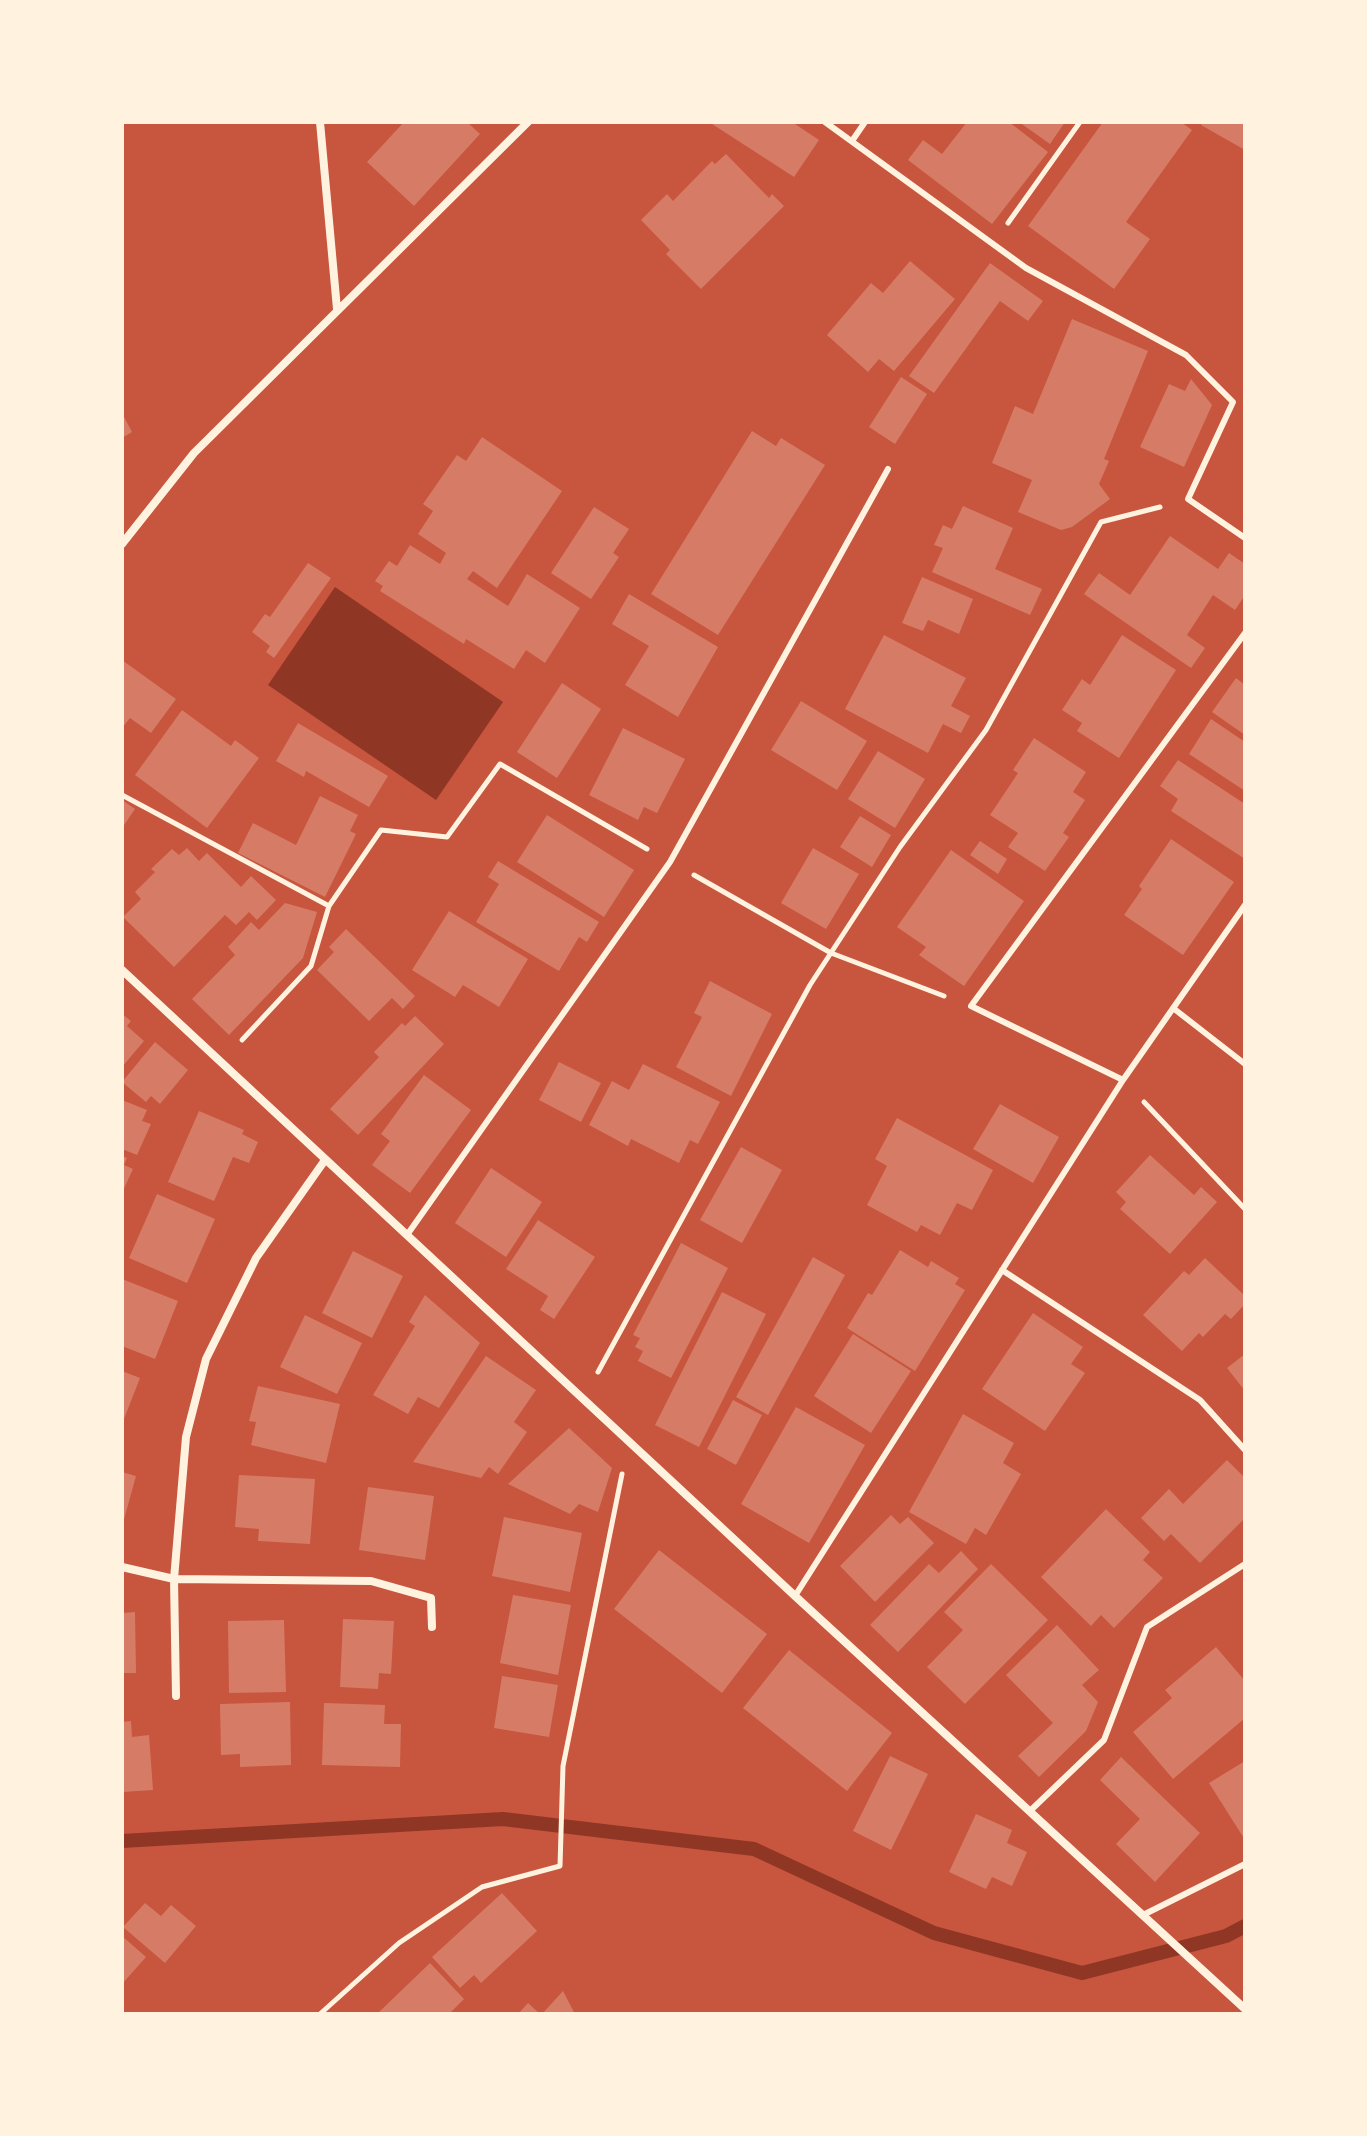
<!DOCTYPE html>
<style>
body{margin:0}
#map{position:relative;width:1367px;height:2136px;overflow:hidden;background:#c8553d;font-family:Poppins,sans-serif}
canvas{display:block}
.frame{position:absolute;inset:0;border:124px solid #fff3e0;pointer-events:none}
</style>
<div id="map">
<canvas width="1367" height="2136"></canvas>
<div class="frame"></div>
</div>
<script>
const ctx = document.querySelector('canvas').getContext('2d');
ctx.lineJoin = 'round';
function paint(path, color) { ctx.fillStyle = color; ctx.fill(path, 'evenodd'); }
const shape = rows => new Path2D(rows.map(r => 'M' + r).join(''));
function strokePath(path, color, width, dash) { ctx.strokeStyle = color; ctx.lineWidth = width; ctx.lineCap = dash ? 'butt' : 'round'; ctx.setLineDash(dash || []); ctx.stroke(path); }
paint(shape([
 [335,587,503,702,436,800,268,685]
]), '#8f3625');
strokePath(shape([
 [122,1841,503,1819,754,1849,934,1933,1082,1973,1226,1936,1245,1926]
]), '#8f3625', 14);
paint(shape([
 [404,122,467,122,480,134,414,206,367,162],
 [709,122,792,122,819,140,794,177],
 [967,122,1009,122,1048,152,992,224,908,160,923,140,942,154],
 [1019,122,1065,122,1050,144],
 [1103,122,1181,122,1192,130,1126,222,1150,239,1114,289,1028,226],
 [1202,122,1245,122,1245,150,1201,125],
 [726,154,769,198,772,194,784,206,701,289,666,254,670,250,641,220,667,194,673,201,712,161,715,164],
 [910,261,955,299,894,371,879,359,868,372,827,335,871,283,883,293],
 [990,263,1043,301,1028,321,1000,301,934,393,909,376],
 [1072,319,1148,351,1104,459,1109,461,1099,484,1110,499,1072,527,1061,530,1018,512,1032,480,992,463,1015,406,1033,414],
 [901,377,927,394,895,444,869,427],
 [1191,379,1212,405,1184,467,1140,447,1169,384,1185,391],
 [122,413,132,432,122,438],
 [752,431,776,446,781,438,825,465,718,635,651,594],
 [482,437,562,491,497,588,473,571,467,579,508,606,527,574,580,608,545,663,526,650,514,669,466,639,464,644,380,591,383,586,375,581,389,561,397,566,410,545,440,564,446,553,418,534,433,511,423,504,457,455,466,461],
 [963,506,1013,528,995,569,1042,589,1030,615,932,572,943,548,934,545,943,525,952,529],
 [594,507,629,529,613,553,619,557,591,599,551,573],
 [1170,536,1218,569,1229,553,1245,564,1245,595,1235,610,1213,595,1187,635,1205,648,1191,668,1084,594,1099,573,1130,595],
 [308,563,331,578,274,658,266,652,270,646,252,632,265,614,270,617],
 [922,577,973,599,959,634,928,620,923,631,902,623],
 [629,594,718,647,678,717,625,685,649,646,612,624],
 [884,635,966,678,951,706,970,716,961,733,943,724,928,753,845,709],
 [1122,635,1176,670,1119,758,1077,731,1082,723,1062,710,1082,679,1090,685],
 [122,660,176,699,151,733,130,718,122,728],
 [1236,678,1245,685,1245,735,1212,712],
 [562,683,601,709,557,778,517,752],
 [801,701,867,741,837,790,771,750],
 [182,710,231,746,235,740,259,758,207,828,135,775],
 [1211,719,1245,742,1245,791,1189,754],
 [298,723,388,776,369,807,306,771,304,777,276,761],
 [623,728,685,759,657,813,644,807,638,820,589,795],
 [1034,738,1086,772,1073,792,1085,800,1063,833,1069,837,1045,871,1008,847,1018,833,990,815,1018,773,1013,770],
 [878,751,925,779,895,828,848,799],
 [1178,760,1245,804,1245,859,1171,811,1178,799,1160,786],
 [320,796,358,815,350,831,356,834,325,897,238,853,253,823,296,845],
 [122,800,135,809,122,828],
 [547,815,634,870,604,917,517,862],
 [860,816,891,835,872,867,840,847],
 [1171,839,1234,882,1183,955,1124,915,1142,889,1139,886],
 [980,841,1007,859,998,874,970,855],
 [187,848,199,861,207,853,241,887,251,876,276,900,257,920,249,912,236,925,225,915,174,967,123,917,141,899,135,892,155,872,151,869,172,849,179,855],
 [813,848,859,874,826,929,781,903],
 [951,850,1024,901,964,986,919,955,926,947,897,927],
 [498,861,599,922,587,942,579,937,559,971,476,922,499,884,488,877],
 [285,903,317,912,303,958,229,1035,192,999,235,955,228,947,251,922,259,930],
 [449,911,528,959,499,1007,463,985,455,997,412,970],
 [346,929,415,996,403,1009,392,998,369,1021,317,970,334,952,329,947],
 [710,981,772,1014,731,1096,676,1067,702,1017,694,1013],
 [122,1014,131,1021,127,1026,144,1041,122,1067],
 [415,1016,444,1044,358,1135,330,1109,379,1057,374,1052,402,1023,405,1026],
 [155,1042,188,1070,160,1104,151,1096,146,1102,122,1082],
 [559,1062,601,1083,581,1122,539,1100],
 [643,1064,720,1102,698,1144,690,1140,679,1163,631,1139,628,1146,589,1125,612,1081,629,1090],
 [424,1075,471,1110,410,1193,372,1165,390,1141,381,1134],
 [122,1100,147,1110,142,1121,151,1124,137,1155,122,1149],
 [1000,1104,1059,1137,1033,1183,973,1149],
 [199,1111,244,1130,242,1134,258,1142,249,1163,233,1157,214,1201,168,1182],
 [897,1118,993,1170,972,1210,957,1203,940,1235,921,1225,917,1232,867,1205,887,1166,875,1159],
 [741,1147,782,1170,742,1243,700,1220],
 [1150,1155,1194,1195,1201,1187,1217,1202,1170,1254,1120,1209,1126,1202,1116,1192],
 [122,1156,127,1158,124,1165,133,1169,122,1193],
 [491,1168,542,1202,506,1257,455,1223],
 [157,1194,215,1219,187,1283,129,1258],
 [538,1220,595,1257,554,1319,540,1310,548,1296,506,1269],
 [681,1243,728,1268,671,1378,638,1361,643,1351,635,1347,640,1338,633,1335],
 [900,1250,928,1267,931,1261,959,1278,955,1284,965,1290,915,1371,847,1328,868,1293,872,1295],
 [353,1251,403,1276,372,1338,322,1313],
 [813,1257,845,1275,768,1415,736,1397],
 [1205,1258,1245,1296,1245,1304,1231,1319,1225,1314,1203,1337,1199,1333,1182,1351,1143,1315,1184,1271,1189,1275],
 [122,1279,178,1301,155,1359,122,1346],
 [722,1292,766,1314,699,1447,655,1425],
 [425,1295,480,1343,439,1408,418,1397,408,1414,373,1395,415,1326,409,1322],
 [1033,1313,1083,1347,1071,1364,1085,1373,1045,1431,982,1389],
 [305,1315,362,1343,337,1394,280,1367],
 [853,1334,911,1371,871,1433,814,1396],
 [1245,1354,1245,1391,1227,1368],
 [486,1356,536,1390,514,1422,527,1432,498,1474,489,1467,481,1478,413,1462],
 [122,1371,140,1378,122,1424],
 [258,1386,340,1404,326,1463,251,1445,256,1422,249,1421],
 [733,1400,762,1415,736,1465,707,1449],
 [796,1407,865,1445,809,1543,741,1504],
 [963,1414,1014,1443,1003,1463,1021,1474,986,1535,975,1528,966,1544,909,1512],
 [569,1428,612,1468,598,1512,579,1504,570,1514,508,1484],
 [1227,1460,1245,1478,1245,1518,1200,1563,1171,1534,1164,1541,1141,1518,1169,1489,1183,1504],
 [122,1472,136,1476,123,1523,122,1523],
 [239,1475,315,1479,310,1544,258,1541,259,1529,235,1527],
 [368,1487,434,1496,425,1560,359,1550],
 [1106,1509,1150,1552,1143,1560,1163,1578,1114,1628,1101,1615,1091,1626,1041,1577],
 [891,1515,900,1524,908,1517,934,1543,875,1602,840,1566],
 [504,1517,582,1533,570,1592,492,1576],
 [659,1550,767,1634,722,1693,614,1609],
 [961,1551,978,1569,898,1652,870,1625,929,1564,939,1573],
 [991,1564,1048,1620,965,1704,927,1667,963,1630,944,1612],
 [513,1595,571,1605,558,1675,500,1663],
 [135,1612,136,1673,122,1673,122,1613],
 [343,1619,394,1621,391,1674,379,1673,378,1689,340,1687],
 [284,1620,286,1692,229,1693,228,1621],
 [1057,1625,1099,1670,1082,1685,1098,1702,1086,1731,1039,1777,1018,1756,1053,1723,1006,1675],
 [1216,1647,1245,1681,1245,1718,1173,1779,1133,1732,1172,1698,1165,1690],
 [789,1650,892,1733,847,1791,743,1708],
 [502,1676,558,1685,549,1737,494,1728],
 [290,1702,291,1765,240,1767,240,1754,221,1755,220,1704],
 [324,1703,385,1705,384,1724,401,1724,400,1767,322,1765],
 [131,1721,132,1737,149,1735,153,1790,122,1792,122,1722],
 [890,1756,928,1774,891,1850,853,1831],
 [1121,1757,1200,1833,1155,1882,1116,1844,1140,1819,1100,1780],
 [1245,1761,1245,1840,1209,1783],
 [976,1814,1012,1830,1007,1843,1027,1852,1012,1886,992,1877,986,1889,949,1872],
 [502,1893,537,1931,481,1983,474,1975,460,1988,432,1957],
 [145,1903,161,1916,171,1905,196,1926,165,1963,123,1927],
 [122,1936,146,1957,122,1984],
 [430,1963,464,1999,449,2014,377,2014],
 [563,1991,575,2014,542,2014],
 [528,2003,540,2014,518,2014]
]), '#d67c66');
strokePath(shape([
 [1008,223,1080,122],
 [122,795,329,906],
 [694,875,831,953,944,996],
 [242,1040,311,966,329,906,381,830,447,837,500,764,647,849],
 [1144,1102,1245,1209],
 [598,1372,810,985,900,847,986,730,1101,522,1160,507],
 [320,2014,399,1943,482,1887,560,1866,563,1766,622,1474]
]), '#fff3e0', 5);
strokePath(shape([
 [825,122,1026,268,1186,355,1233,402,1188,499,1245,538],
 [852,141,865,122],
 [1173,1008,1245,1064],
 [1123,1080,971,1006,1245,633],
 [407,1235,670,862,888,469],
 [1002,1270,1200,1400,1245,1450],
 [795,1596,1123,1080,1245,905],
 [1030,1811,1104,1740,1147,1627,1245,1564],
 [1143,1915,1245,1864]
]), '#fff3e0', 6);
strokePath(shape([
 [320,122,337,309],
 [122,544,194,453,528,122],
 [122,970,795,1596,1245,2009],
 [122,1567,174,1579,186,1437,206,1359,256,1258,325,1160],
 [176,1696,174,1579,371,1581,431,1598,432,1627]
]), '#fff3e0', 8);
</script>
